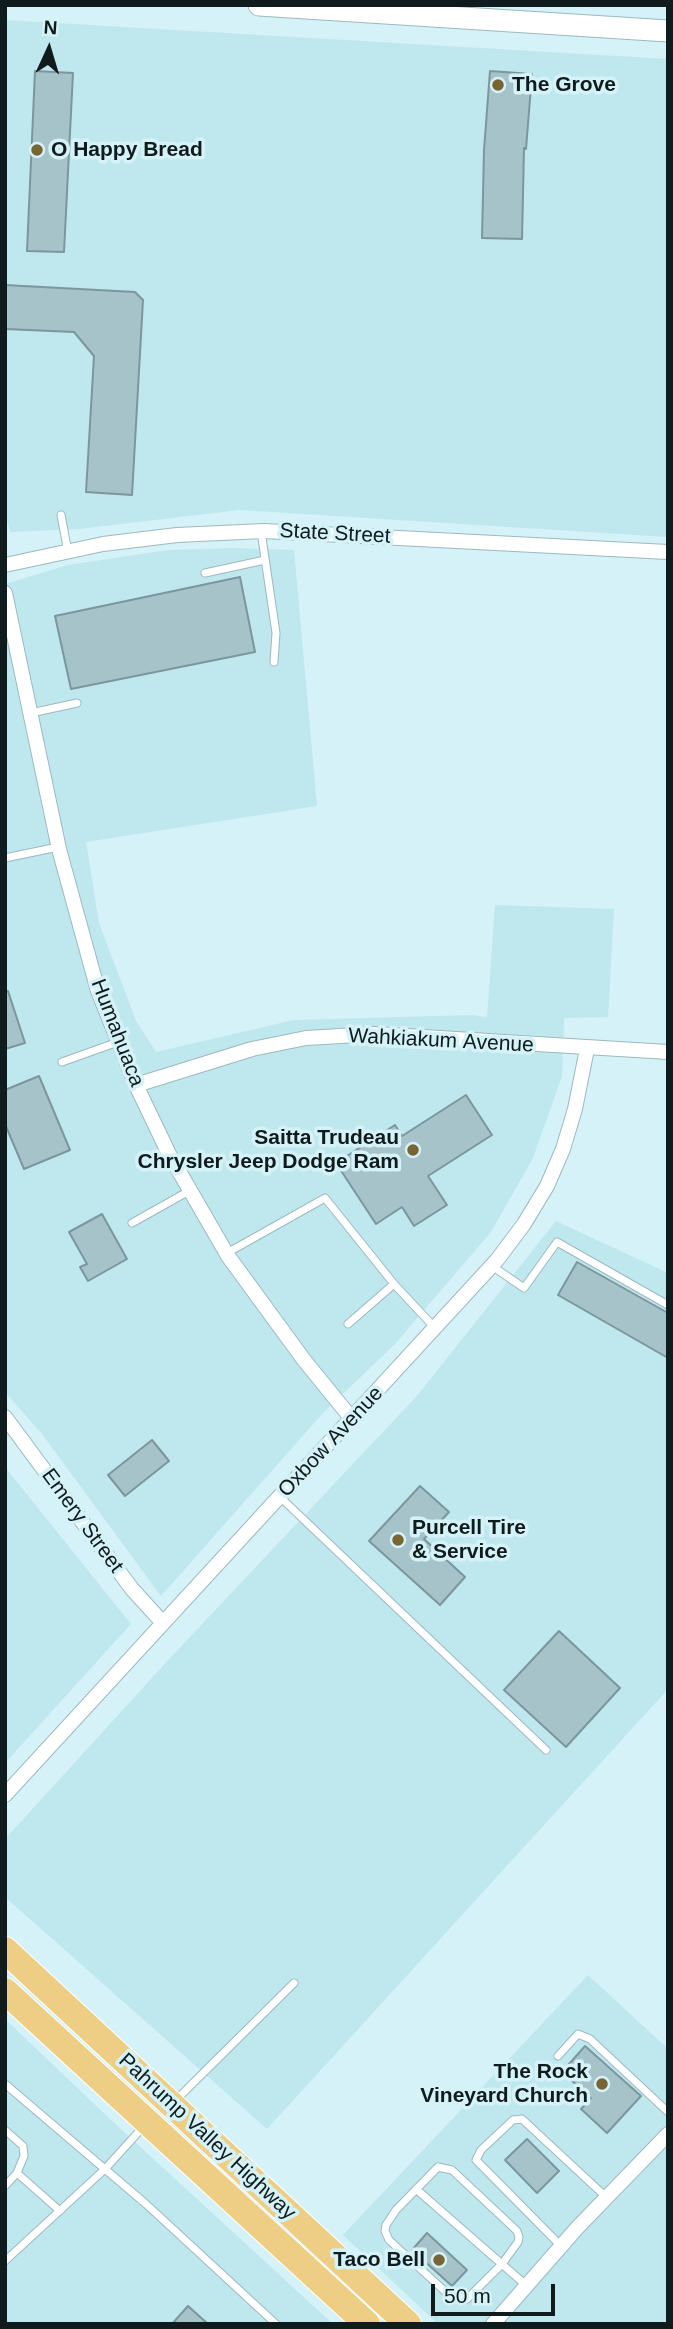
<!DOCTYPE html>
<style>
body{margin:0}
#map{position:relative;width:673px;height:2329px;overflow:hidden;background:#d4f2f8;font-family:Arial,sans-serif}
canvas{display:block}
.frame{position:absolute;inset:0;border:7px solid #101b1d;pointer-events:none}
.north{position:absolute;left:14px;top:14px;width:70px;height:70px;-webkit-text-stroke:5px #d4f2f8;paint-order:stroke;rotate:4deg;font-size:19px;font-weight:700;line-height:28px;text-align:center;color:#101b1d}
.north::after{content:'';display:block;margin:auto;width:24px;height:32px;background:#101b1d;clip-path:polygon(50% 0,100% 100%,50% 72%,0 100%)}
.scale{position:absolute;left:431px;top:2284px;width:124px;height:32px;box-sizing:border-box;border:4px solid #101b1d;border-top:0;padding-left:9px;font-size:21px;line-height:24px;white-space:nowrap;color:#101b1d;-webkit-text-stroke:5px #d4f2f8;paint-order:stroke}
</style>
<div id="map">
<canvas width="673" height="2329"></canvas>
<div class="frame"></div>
<div class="north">N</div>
<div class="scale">50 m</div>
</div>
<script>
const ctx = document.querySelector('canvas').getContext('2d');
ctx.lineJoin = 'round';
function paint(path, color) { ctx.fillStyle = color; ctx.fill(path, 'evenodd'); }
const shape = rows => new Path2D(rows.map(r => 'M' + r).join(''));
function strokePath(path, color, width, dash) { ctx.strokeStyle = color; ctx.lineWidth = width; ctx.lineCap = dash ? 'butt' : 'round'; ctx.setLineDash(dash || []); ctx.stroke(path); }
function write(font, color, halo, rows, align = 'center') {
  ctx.font = font + ' Arial,sans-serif'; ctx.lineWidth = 7; ctx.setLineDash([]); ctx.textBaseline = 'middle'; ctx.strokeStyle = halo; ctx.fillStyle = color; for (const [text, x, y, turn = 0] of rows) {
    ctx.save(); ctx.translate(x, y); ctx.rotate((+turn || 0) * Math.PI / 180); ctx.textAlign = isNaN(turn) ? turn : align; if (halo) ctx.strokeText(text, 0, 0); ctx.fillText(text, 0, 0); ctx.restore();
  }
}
paint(shape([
 [5,20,668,59,668,537,240,510,79,529,10,532,5,512],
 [233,548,294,550,317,806,86,842,99,923,136,1021,156,1052,294,1020,471,1015,487,1017,495,905,614,909,608,1017,564,1018,562,1076,533,1158,491,1232,395,1344,323,1413,161,1596,42,1434,5,1392,5,584,68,565,168,550],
 [556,1221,668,1273,668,1689,267,2129,5,1897,5,1839,172,1656,416,1397],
 [5,1467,131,1624,5,1763],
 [588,1975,668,2049,668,2324,438,2324,343,2235],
 [5,2019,111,2120,333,2324,5,2324]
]), '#bfe7ee');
const building = shape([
 [35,71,73,73,64,252,27,251,35,71],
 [490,71,532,74,526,149,524,148,522,239,482,238,484,150,490,71],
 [5,285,135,292,143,300,132,495,86,492,94,356,74,332,5,329,5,285],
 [240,577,255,652,71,689,55,616,240,577],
 [8,991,25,1043,5,1049,5,992,8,991],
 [39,1076,70,1150,24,1169,5,1124,5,1090,39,1076],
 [466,1095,492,1135,428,1176,447,1205,414,1226,402,1207,376,1224,336,1163,395,1125,402,1136,466,1095],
 [102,1214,127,1259,88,1281,80,1267,87,1264,69,1232,102,1214],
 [577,1262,668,1313,668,1358,558,1295,577,1262],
 [152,1440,169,1461,125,1496,108,1475,152,1440],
 [420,1486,449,1512,424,1539,465,1577,440,1605,369,1541,420,1486],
 [559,1631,620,1688,566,1747,504,1690,559,1631],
 [585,2046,641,2096,607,2133,581,2109,591,2098,562,2072,585,2046],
 [527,2139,559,2171,537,2193,505,2160,527,2139],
 [427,2233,467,2270,452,2286,412,2250,427,2233],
 [188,2306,208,2324,172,2324,188,2306]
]);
paint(building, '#a6c3c9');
strokePath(building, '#7b979d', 2);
const lane = shape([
 [61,515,68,552],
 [261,531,276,633,274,662],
 [205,573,265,560],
 [31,713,77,703],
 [5,858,58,847],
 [62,1062,118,1042],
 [132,1223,189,1191],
 [227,1253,325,1198,394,1284,435,1328],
 [492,1266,524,1288,557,1242,668,1305],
 [348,1324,394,1284],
 [280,1497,546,1750],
 [558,2056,578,2034,590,2039,668,2112],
 [5,2084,146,2204,276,2324],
 [175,2101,294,1983],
 [5,2130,23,2146,24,2156,17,2173],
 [438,2167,452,2170,517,2231,519,2237,518,2242,502,2264,467,2299,449,2295,389,2240,385,2231,386,2225,396,2210,438,2167],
 [5,2186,17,2173,60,2211],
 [416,2189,527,2286],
 [561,2246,476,2160,481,2150,513,2120,522,2119,606,2197],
 [5,2261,105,2169,144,2126]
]);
const street = shape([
 [5,565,103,544,177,535,264,531,668,552],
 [5,593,59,849,98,991,136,1085,169,1154,228,1256,304,1360,352,1419],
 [136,1085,252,1049,306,1038,374,1034,668,1052],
 [5,1417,132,1589,163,1623],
 [5,1795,497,1260,524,1224,547,1186,563,1149,575,1109,587,1049],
 [493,2324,577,2228,668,2134]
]);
const secondary = shape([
 [259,5,668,31]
]);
const highway = shape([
 [5,1950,408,2324],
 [5,1991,367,2324]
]);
strokePath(lane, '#9cb9bf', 9);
strokePath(street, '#9cb9bf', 16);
strokePath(secondary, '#9cb9bf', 23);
strokePath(highway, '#fff', 28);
strokePath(lane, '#fff', 7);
strokePath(street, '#fff', 14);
strokePath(secondary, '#fff', 21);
strokePath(highway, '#edce84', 26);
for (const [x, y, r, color] of [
 [498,85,7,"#796433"],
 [37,150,7,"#796433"],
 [413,1150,7,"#796433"],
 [398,1540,7,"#796433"],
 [602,2084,7,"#796433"],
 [439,2260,7,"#796433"]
]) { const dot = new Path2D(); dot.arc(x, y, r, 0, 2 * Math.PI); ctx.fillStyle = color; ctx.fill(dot); strokePath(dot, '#d4f2f8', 2.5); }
write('bold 21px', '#101b1d', '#d4f2f8', [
 ["The Grove",512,85],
 ["O Happy Bread",51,150],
 ["Saitta Trudeau",399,1138,"right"],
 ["Chrysler Jeep Dodge Ram",399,1162,"right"],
 ["Purcell Tire",412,1528],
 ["& Service",412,1552],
 ["The Rock",588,2072,"right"],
 ["Vineyard Church",588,2096,"right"],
 ["Taco Bell",425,2260,"right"]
], 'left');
write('21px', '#101b1d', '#d4f2f8', [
 ["State Street",335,534,3],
 ["Humahuaca",117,1033,69],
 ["Wahkiakum Avenue",441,1041,3],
 ["Oxbow Avenue",331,1442,-47],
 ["Emery Street",82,1521,54],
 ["Pahrump Valley Highway",207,2137,43]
]);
</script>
